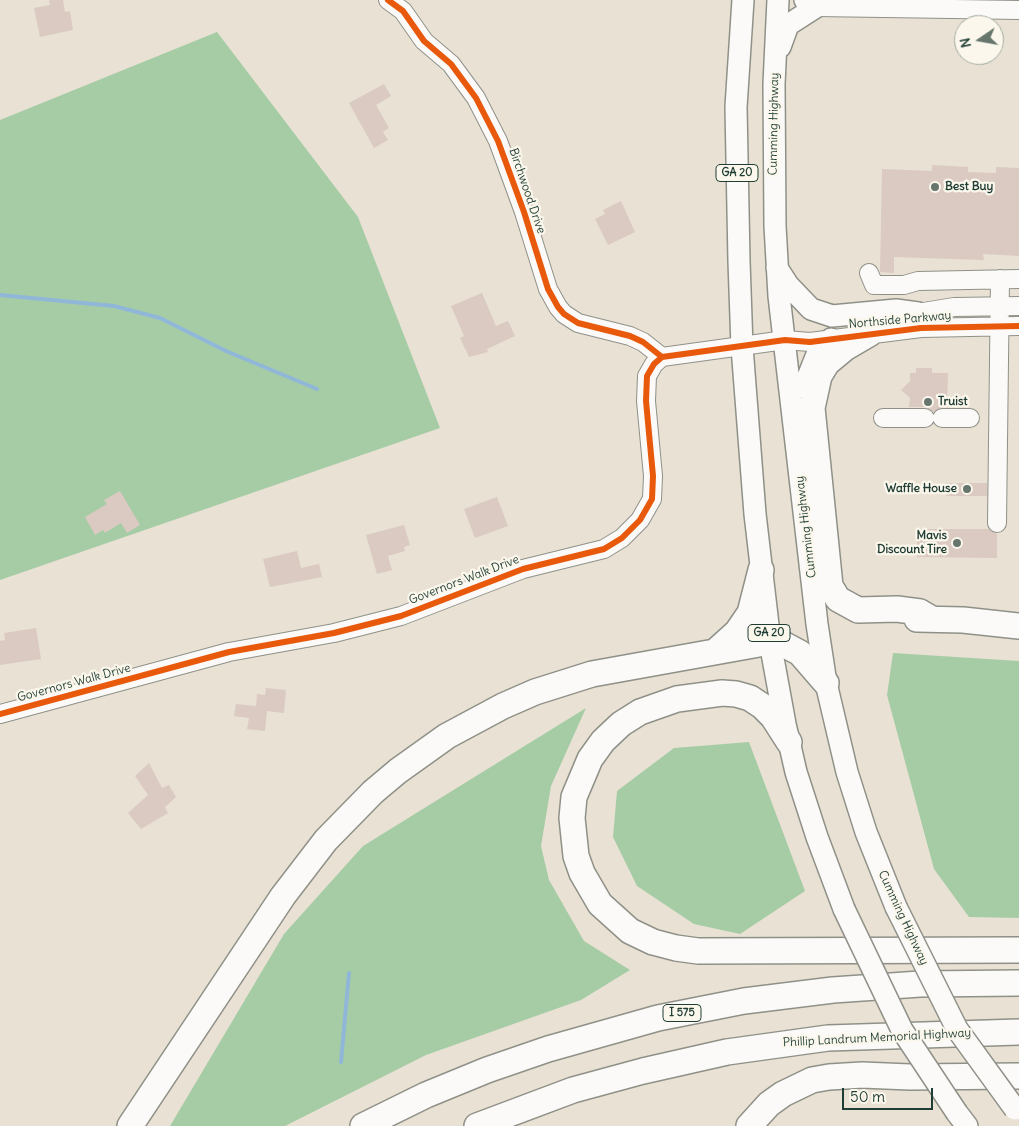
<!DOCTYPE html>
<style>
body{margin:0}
#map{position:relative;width:1019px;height:1126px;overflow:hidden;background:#e9e1d3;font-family:Delius,sans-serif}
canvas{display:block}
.north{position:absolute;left:954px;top:15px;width:50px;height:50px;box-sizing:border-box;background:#fbf7ec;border:1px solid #a3ada2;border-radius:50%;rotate:258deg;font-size:14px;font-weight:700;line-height:20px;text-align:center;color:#1f3d34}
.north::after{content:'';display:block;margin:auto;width:18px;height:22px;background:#66766c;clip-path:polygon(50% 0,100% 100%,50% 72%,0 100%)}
.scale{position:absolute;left:842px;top:1088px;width:91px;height:22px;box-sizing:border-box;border:2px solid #1f3d34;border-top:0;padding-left:6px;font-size:15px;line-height:18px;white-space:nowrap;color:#1f3d34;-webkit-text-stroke:4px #fbf7ec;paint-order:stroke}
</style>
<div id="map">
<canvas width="1019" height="1126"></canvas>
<div class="north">N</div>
<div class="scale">50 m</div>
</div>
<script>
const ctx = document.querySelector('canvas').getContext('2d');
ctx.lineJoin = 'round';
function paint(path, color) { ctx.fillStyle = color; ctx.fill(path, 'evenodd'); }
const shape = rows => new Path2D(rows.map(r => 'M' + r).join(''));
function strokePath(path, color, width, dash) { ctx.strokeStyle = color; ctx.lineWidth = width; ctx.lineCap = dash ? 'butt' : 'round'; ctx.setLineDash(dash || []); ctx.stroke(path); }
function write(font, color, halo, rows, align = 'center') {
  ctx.font = font + ' Delius,sans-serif'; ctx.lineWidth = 4.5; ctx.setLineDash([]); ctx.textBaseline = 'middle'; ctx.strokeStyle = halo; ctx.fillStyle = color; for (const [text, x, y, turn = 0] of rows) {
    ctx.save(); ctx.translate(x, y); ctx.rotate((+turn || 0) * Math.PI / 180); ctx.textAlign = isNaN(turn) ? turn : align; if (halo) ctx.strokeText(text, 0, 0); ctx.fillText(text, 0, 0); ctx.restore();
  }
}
paint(shape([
 [217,32,358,217,440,428,0,580,0,120],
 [893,653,1019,661,1019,918,969,917,934,869,887,695],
 [586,708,551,786,541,846,549,880,584,941,630,970,581,1000,426,1055,285,1126,170,1126,284,934,363,846],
 [749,742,805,891,740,934,694,924,637,886,613,837,617,791,674,748]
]), '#a6cca6');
strokePath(shape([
 [0,295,114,306,160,318,226,351,317,389],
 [341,1062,349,973]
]), '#90b7d8', 4);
paint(shape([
 [49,0,63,0,65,12,70,11,73,30,40,37,34,8,50,5],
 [384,84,391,96,376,105,389,128,383,132,388,140,374,148,349,103],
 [932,165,968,167,968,172,996,173,996,167,1019,168,1019,256,983,254,984,260,894,257,894,273,880,272,882,169,932,171],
 [621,201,635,232,608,245,595,219,605,214,603,210],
 [482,293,496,326,508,321,515,336,487,349,488,352,469,357,460,338,464,336,451,306],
 [916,368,932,368,932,373,948,373,947,407,942,407,934,412,925,407,909,407,910,398,901,390,910,381,910,373,916,373],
 [946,483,987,483,987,496,946,496],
 [120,491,140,525,127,533,121,523,105,533,103,530,95,535,85,517,107,504,104,500],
 [497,497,508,526,475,538,464,509],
 [404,525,410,545,404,547,405,551,388,556,392,570,377,574,366,535],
 [917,529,989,529,997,534,997,558,917,557],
 [297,551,301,568,319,564,322,577,270,587,263,559],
 [36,628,41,659,0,665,0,641,5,640,4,633],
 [266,688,286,690,284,713,267,711,265,731,247,729,249,718,234,716,236,704,256,706,257,694,265,695],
 [149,763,162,788,169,785,176,797,165,807,168,813,141,829,128,813,148,795,135,776]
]), '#dacac2');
const minor = shape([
 [388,0,403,11,424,41,451,64,476,98,498,141,524,212,548,289,558,307,564,314,578,323,630,336,643,342,662,357],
 [816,7,1019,10],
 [869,273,874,285,904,285,918,281,1019,279],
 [905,315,954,307,1019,306],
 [883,418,925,418],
 [942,418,970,418],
 [997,523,1000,279],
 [0,714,229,652,334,633,401,616,523,569,604,549,622,538,640,520,652,499,653,476,646,401,647,376,654,364,662,357,785,340,810,342,921,328,1019,326]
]);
const major = shape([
 [743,0,736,107,739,261,742,347,755,514,770,642,785,724,796,772,817,837,844,909],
 [778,0,774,84,775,226,779,296,817,624,826,683,847,772,866,832,896,907],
 [780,47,788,25,816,7,805,0],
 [777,268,788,285,811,309,832,316,896,310,918,313],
 [804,387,818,352,831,339],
 [957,1113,967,1126]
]);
const highway = shape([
 [869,334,845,348,827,363,819,376,812,408,830,586,838,599,858,610,897,609,920,612,932,619],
 [917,619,963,620,1019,626],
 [716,651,737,632,750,613,761,570],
 [789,742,773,717,762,706,750,698,736,694,722,693,677,699,640,712,621,724,603,741,590,759,574,797,572,818,576,856,582,873,600,904,630,931,653,942,676,948,698,951,1019,950],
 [130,1126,283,896,326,840,373,792,398,771,447,736,503,706,535,692,592,674,770,642,785,645,800,653,826,683],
 [363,1126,426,1095,487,1070,548,1049,658,1018,744,1001,833,990,920,984,1019,983],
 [477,1126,573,1090,643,1071,727,1052,828,1038,1019,1032],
 [749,1126,769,1104,783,1094,812,1080,829,1077,862,1075,910,1077,1019,1076]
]);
strokePath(minor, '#8f9188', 20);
strokePath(major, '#8f9188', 24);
strokePath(highway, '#8f9188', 28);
strokePath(minor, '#fcfaf8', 18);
strokePath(major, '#fcfaf8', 21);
strokePath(highway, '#fcfaf8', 25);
const majorBridge = shape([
 [896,907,957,1029,1015,1109],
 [844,909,902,1030,957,1113]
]);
strokePath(majorBridge, '#8f9188', 24, []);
strokePath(majorBridge, '#fcfaf8', 21);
strokePath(shape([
 [388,0,403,11,424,41,451,64,476,98,498,141,524,212,548,289,558,307,564,314,578,323,630,336,643,342,662,357],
 [0,714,229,652,334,633,401,616,523,569,604,549,622,538,640,520,652,499,653,476,646,401,647,376,654,364,662,357,785,340,810,342,921,328,1019,326]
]), '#e8590c', 6);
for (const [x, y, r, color] of [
 [935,187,5,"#66766c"],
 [928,402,5,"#66766c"],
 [967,489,5,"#66766c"],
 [957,543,5,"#66766c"]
]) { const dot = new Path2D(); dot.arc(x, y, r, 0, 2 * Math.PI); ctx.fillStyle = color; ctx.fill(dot); strokePath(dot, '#fbf7ec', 2); }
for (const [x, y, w] of [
 [737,173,42],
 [769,633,42],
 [682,1013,38]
]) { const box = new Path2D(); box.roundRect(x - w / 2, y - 8.5, w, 17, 4); ctx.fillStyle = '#fbf7ec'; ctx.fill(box); strokePath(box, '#1f3d34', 1); }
write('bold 11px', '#1f3d34', null, [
 ["GA 20",737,173],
 ["GA 20",769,633],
 ["I 575",682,1013]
]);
write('12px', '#1f3d34', '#fbf7ec', [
 ["Cumming Highway",774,124,-89],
 ["Birchwood Drive",527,191,71],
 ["Northside Parkway",900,320,-5],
 ["Cumming Highway",806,527,-97],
 ["Governors Walk Drive",464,580,-21],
 ["Governors Walk Drive",74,683,-15],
 ["Cumming Highway",903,918,65],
 ["Phillip Landrum Memorial Highway",877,1038,-3]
]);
write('bold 12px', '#1f3d34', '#fbf7ec', [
 ["Best Buy",945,187],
 ["Truist",938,402],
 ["Waffle House",957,489,"right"],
 ["Mavis",947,536,"right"],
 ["Discount Tire",947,550,"right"]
], 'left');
</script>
